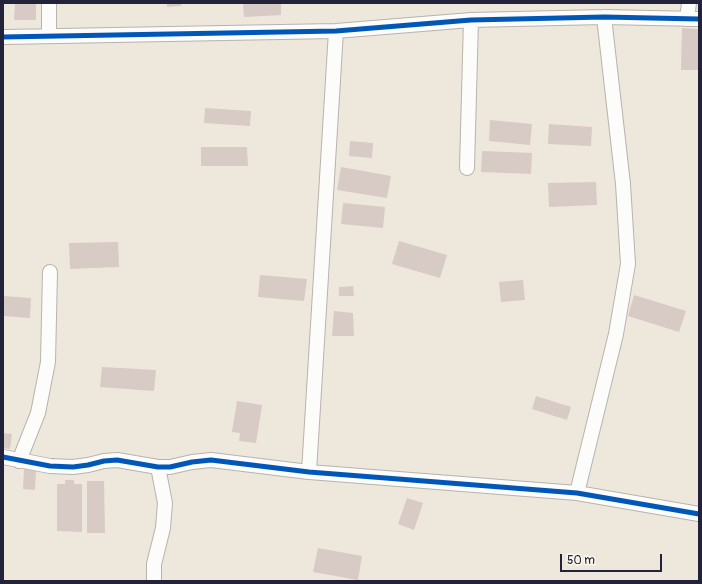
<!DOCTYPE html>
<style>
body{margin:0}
#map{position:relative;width:702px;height:584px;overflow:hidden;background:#eee8dc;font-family:Pangolin,sans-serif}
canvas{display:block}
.frame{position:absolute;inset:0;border:4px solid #22223b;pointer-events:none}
.scale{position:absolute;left:560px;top:554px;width:102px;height:18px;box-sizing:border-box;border:2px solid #22223b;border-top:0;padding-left:5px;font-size:12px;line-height:14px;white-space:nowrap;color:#22223b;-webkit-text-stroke:3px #fbf7ec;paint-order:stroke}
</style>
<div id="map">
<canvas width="702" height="584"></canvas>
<div class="frame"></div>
<div class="scale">50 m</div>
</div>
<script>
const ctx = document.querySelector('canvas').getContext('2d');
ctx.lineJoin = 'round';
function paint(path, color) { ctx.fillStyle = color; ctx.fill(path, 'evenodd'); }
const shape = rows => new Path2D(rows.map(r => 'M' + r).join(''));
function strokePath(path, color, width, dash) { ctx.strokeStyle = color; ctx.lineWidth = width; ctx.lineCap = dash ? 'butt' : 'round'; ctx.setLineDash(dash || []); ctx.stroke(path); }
paint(shape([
 [15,3,36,3,36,20,14,20],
 [167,3,181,3,181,6,167,7],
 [243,3,281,3,281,15,244,17],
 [682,28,699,29,699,70,681,70],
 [205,108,251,111,250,126,204,123],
 [490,120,532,124,530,145,489,141],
 [549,124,592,127,591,146,548,144],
 [350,141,373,143,372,158,349,156],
 [201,147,247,147,248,166,201,166],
 [482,151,532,153,531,174,481,172],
 [341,167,391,176,387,198,337,190],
 [596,182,597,205,549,207,548,183],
 [343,203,385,207,383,228,341,224],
 [399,241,447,255,440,278,392,264],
 [118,242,119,267,70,269,69,243],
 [260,275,307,279,304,301,258,297],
 [523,280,525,300,501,302,499,282],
 [353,286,354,296,339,296,339,287],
 [634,295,686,311,679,332,628,316],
 [3,296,31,298,30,318,3,316],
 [334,311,353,313,354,336,332,336],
 [102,367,156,370,154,391,100,387],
 [536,396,571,407,567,420,532,409],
 [237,401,262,405,256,443,239,441,240,433,232,432],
 [3,433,12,434,10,449,3,448],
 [24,469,36,470,35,490,23,489],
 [65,480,74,480,74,484,82,484,82,532,57,531,57,484,65,484],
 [87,481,104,481,105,533,87,533],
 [407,498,423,503,414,530,398,524],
 [318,548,362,556,358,580,313,572]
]), '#d8cac4');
const minor = shape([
 [687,19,689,3],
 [49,36,49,3],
 [3,37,336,31,471,20,604,17,699,19],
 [467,168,471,20],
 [3,457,50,466,73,467,88,465,104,461,117,460,158,467,170,467,192,462,211,460,309,472,577,493,699,514],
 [19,461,38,413,48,362,50,272],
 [309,472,336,31],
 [577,493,616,334,628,264,623,184,604,17],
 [154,581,154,564,163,528,165,503,158,467]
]);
strokePath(minor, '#b7b3ae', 16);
strokePath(minor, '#fcfcfa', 14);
strokePath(shape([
 [3,37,336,31,471,20,604,17,699,19],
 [3,457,50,466,73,467,88,465,104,461,117,460,158,467,170,467,192,462,211,460,309,472,577,493,699,514]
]), '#0057b8', 5);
</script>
